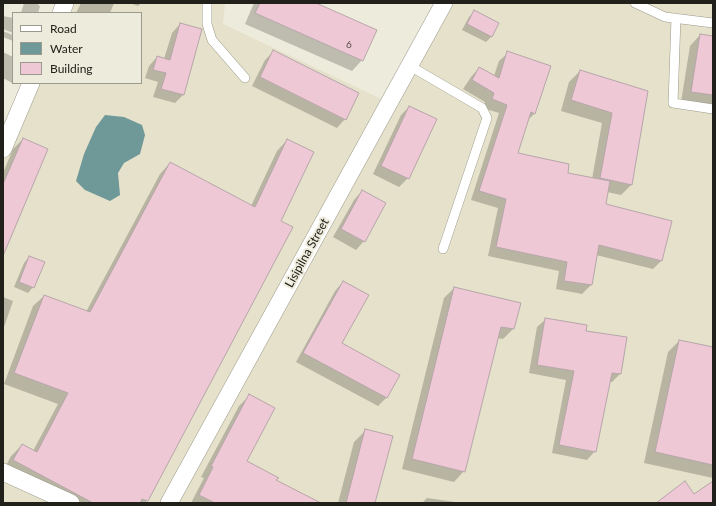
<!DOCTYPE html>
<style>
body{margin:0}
#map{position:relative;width:716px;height:506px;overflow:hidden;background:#edebdb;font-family:Lato,sans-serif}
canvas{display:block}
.frame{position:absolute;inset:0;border:4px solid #21201a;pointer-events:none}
.legend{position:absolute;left:12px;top:12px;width:130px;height:72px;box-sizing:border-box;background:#edebdb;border:1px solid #9b9a8e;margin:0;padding:5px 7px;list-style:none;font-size:12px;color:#21201a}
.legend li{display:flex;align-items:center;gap:8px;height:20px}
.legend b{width:20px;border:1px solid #9b9a8e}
</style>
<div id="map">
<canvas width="716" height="506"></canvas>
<div class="frame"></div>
<ul class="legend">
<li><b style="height:5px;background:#fff"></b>Road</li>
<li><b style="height:11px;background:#6f9898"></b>Water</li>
<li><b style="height:11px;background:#eec8d4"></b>Building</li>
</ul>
</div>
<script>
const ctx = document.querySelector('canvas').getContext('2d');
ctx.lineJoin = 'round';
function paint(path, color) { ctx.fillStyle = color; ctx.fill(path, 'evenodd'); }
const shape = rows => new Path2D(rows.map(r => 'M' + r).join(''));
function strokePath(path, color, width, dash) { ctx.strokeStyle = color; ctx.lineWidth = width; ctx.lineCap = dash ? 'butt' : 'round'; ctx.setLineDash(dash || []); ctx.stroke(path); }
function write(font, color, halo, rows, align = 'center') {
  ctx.font = font + ' Lato,sans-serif'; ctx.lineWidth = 4; ctx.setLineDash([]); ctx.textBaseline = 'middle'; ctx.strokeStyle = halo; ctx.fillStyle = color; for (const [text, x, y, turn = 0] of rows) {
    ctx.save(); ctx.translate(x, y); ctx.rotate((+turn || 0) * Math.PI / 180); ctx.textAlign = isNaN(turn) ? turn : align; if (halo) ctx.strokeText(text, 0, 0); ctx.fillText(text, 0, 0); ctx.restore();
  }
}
paint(shape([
 [74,3,225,3,223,24,394,105,453,3,713,3,713,503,3,503,3,159,37,83,141,83,141,13,69,13]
]), '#e5e1ca');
paint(shape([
 [105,115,124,117,142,125,145,135,140,154,124,163,118,173,120,195,110,201,85,190,76,181,84,154,96,127]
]), '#6f9898');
paint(shape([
 [24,3,39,3,38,5,40,6,38,13,21,13],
 [81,3,114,3,110,13,76,13],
 [130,3,141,3,138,6],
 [254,3,313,3,362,60,352,71,245,24],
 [475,11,492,36,486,42,462,30,469,17],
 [3,16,13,18,13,33,3,29],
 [180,24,201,30,183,95,175,103,153,97,158,82,145,78,149,66,157,57,164,59,172,33],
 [3,31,13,35,13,41,3,37],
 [700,35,713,37,713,103,710,106,681,102,690,46],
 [274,51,345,119,337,128,252,86,265,60],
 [3,52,13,57,14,84,3,78],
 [508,53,535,113,528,120,517,154,566,173,592,179,602,123,561,111,569,82,580,71,647,92,632,184,621,195,607,192,605,205,662,260,653,269,596,255,591,285,582,294,556,289,559,271,488,256,498,208,471,200,499,113,483,108,485,102,463,89,471,77,479,68,494,76,499,61],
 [409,107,408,178,399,187,373,174,401,115],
 [23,139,3,252,3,173,13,149],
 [287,140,280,221,291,227,147,501,145,503,62,503,3,471,11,456,22,445,33,451,58,404,4,384,33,306,44,296,86,312,160,174,170,163,251,206,277,151],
 [362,191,364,241,356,250,333,237,354,200],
 [29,257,33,287,28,293,14,287,24,263],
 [343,282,341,343,387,397,378,406,296,362,335,291],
 [454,288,513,329,503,339,497,338,464,471,454,482,402,469,444,298],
 [3,297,13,301,3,330],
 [546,319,584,331,620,374,612,382,609,382,595,451,587,460,552,453,566,380,529,373,537,327],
 [679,341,713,348,713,478,644,463,668,352],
 [249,396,245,462,275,481,319,503,191,503,204,478,201,477,239,406],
 [365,431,374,503,338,503,354,442],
 [427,498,455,502,455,503,422,503]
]), '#0003');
const building = shape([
 [260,3,316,3,377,30,363,61,255,13,260,3],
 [474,10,499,23,492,37,467,24,474,10],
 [180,23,202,29,184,95,161,89,166,73,153,70,157,56,170,60,180,23],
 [700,34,713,36,713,95,691,92,700,34],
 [273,50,359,93,346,120,260,77,273,50],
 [507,51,551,66,535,114,531,112,518,153,569,164,568,173,610,181,606,204,672,221,662,261,599,245,592,285,564,281,567,262,496,247,506,199,479,191,507,105,492,99,494,93,472,80,479,67,499,78,507,51],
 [580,70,648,91,632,185,600,178,612,113,571,100,580,70],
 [409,106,437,119,409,179,381,166,409,106],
 [23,138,48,149,3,256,3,184,23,138],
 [287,139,314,152,281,221,293,227,148,501,142,499,140,503,93,503,13,460,22,444,37,452,68,393,14,373,44,295,90,312,170,162,255,207,287,139],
 [362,190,386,203,365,242,341,229,362,190],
 [29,256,45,262,34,288,19,282,29,256],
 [343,281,369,295,342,343,400,375,387,398,303,353,343,281],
 [454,287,521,303,514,329,501,327,465,472,412,459,454,287],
 [545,318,587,325,586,331,627,337,621,374,612,373,596,452,559,445,574,371,537,365,545,318],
 [679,340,713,347,713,465,655,452,679,340],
 [249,394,275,408,247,461,279,478,276,480,321,503,215,503,199,495,213,467,211,466,249,394],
 [365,429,393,436,375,503,346,503,365,429],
 [685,481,694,494,713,481,713,503,656,503,685,481]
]);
paint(building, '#eec8d4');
strokePath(building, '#b7a6ab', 1);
const service = shape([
 [207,3,207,24,212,40,245,78],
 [635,3,665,17,713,23],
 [676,18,673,103,713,109],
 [410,66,482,108,487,118,443,249]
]);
const minor = shape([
 [61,13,65,3],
 [3,149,31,83],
 [3,472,71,503],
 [169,503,444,3]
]);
strokePath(service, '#9c9a8b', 10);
strokePath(minor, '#9c9a8b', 18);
strokePath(service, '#fff', 9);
strokePath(minor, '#fff', 17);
write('10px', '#544a48', null, [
 ["6",349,45]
]);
write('12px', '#21201a', '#edebdb', [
 ["Lisipilna Street",307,253,-61]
]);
</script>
